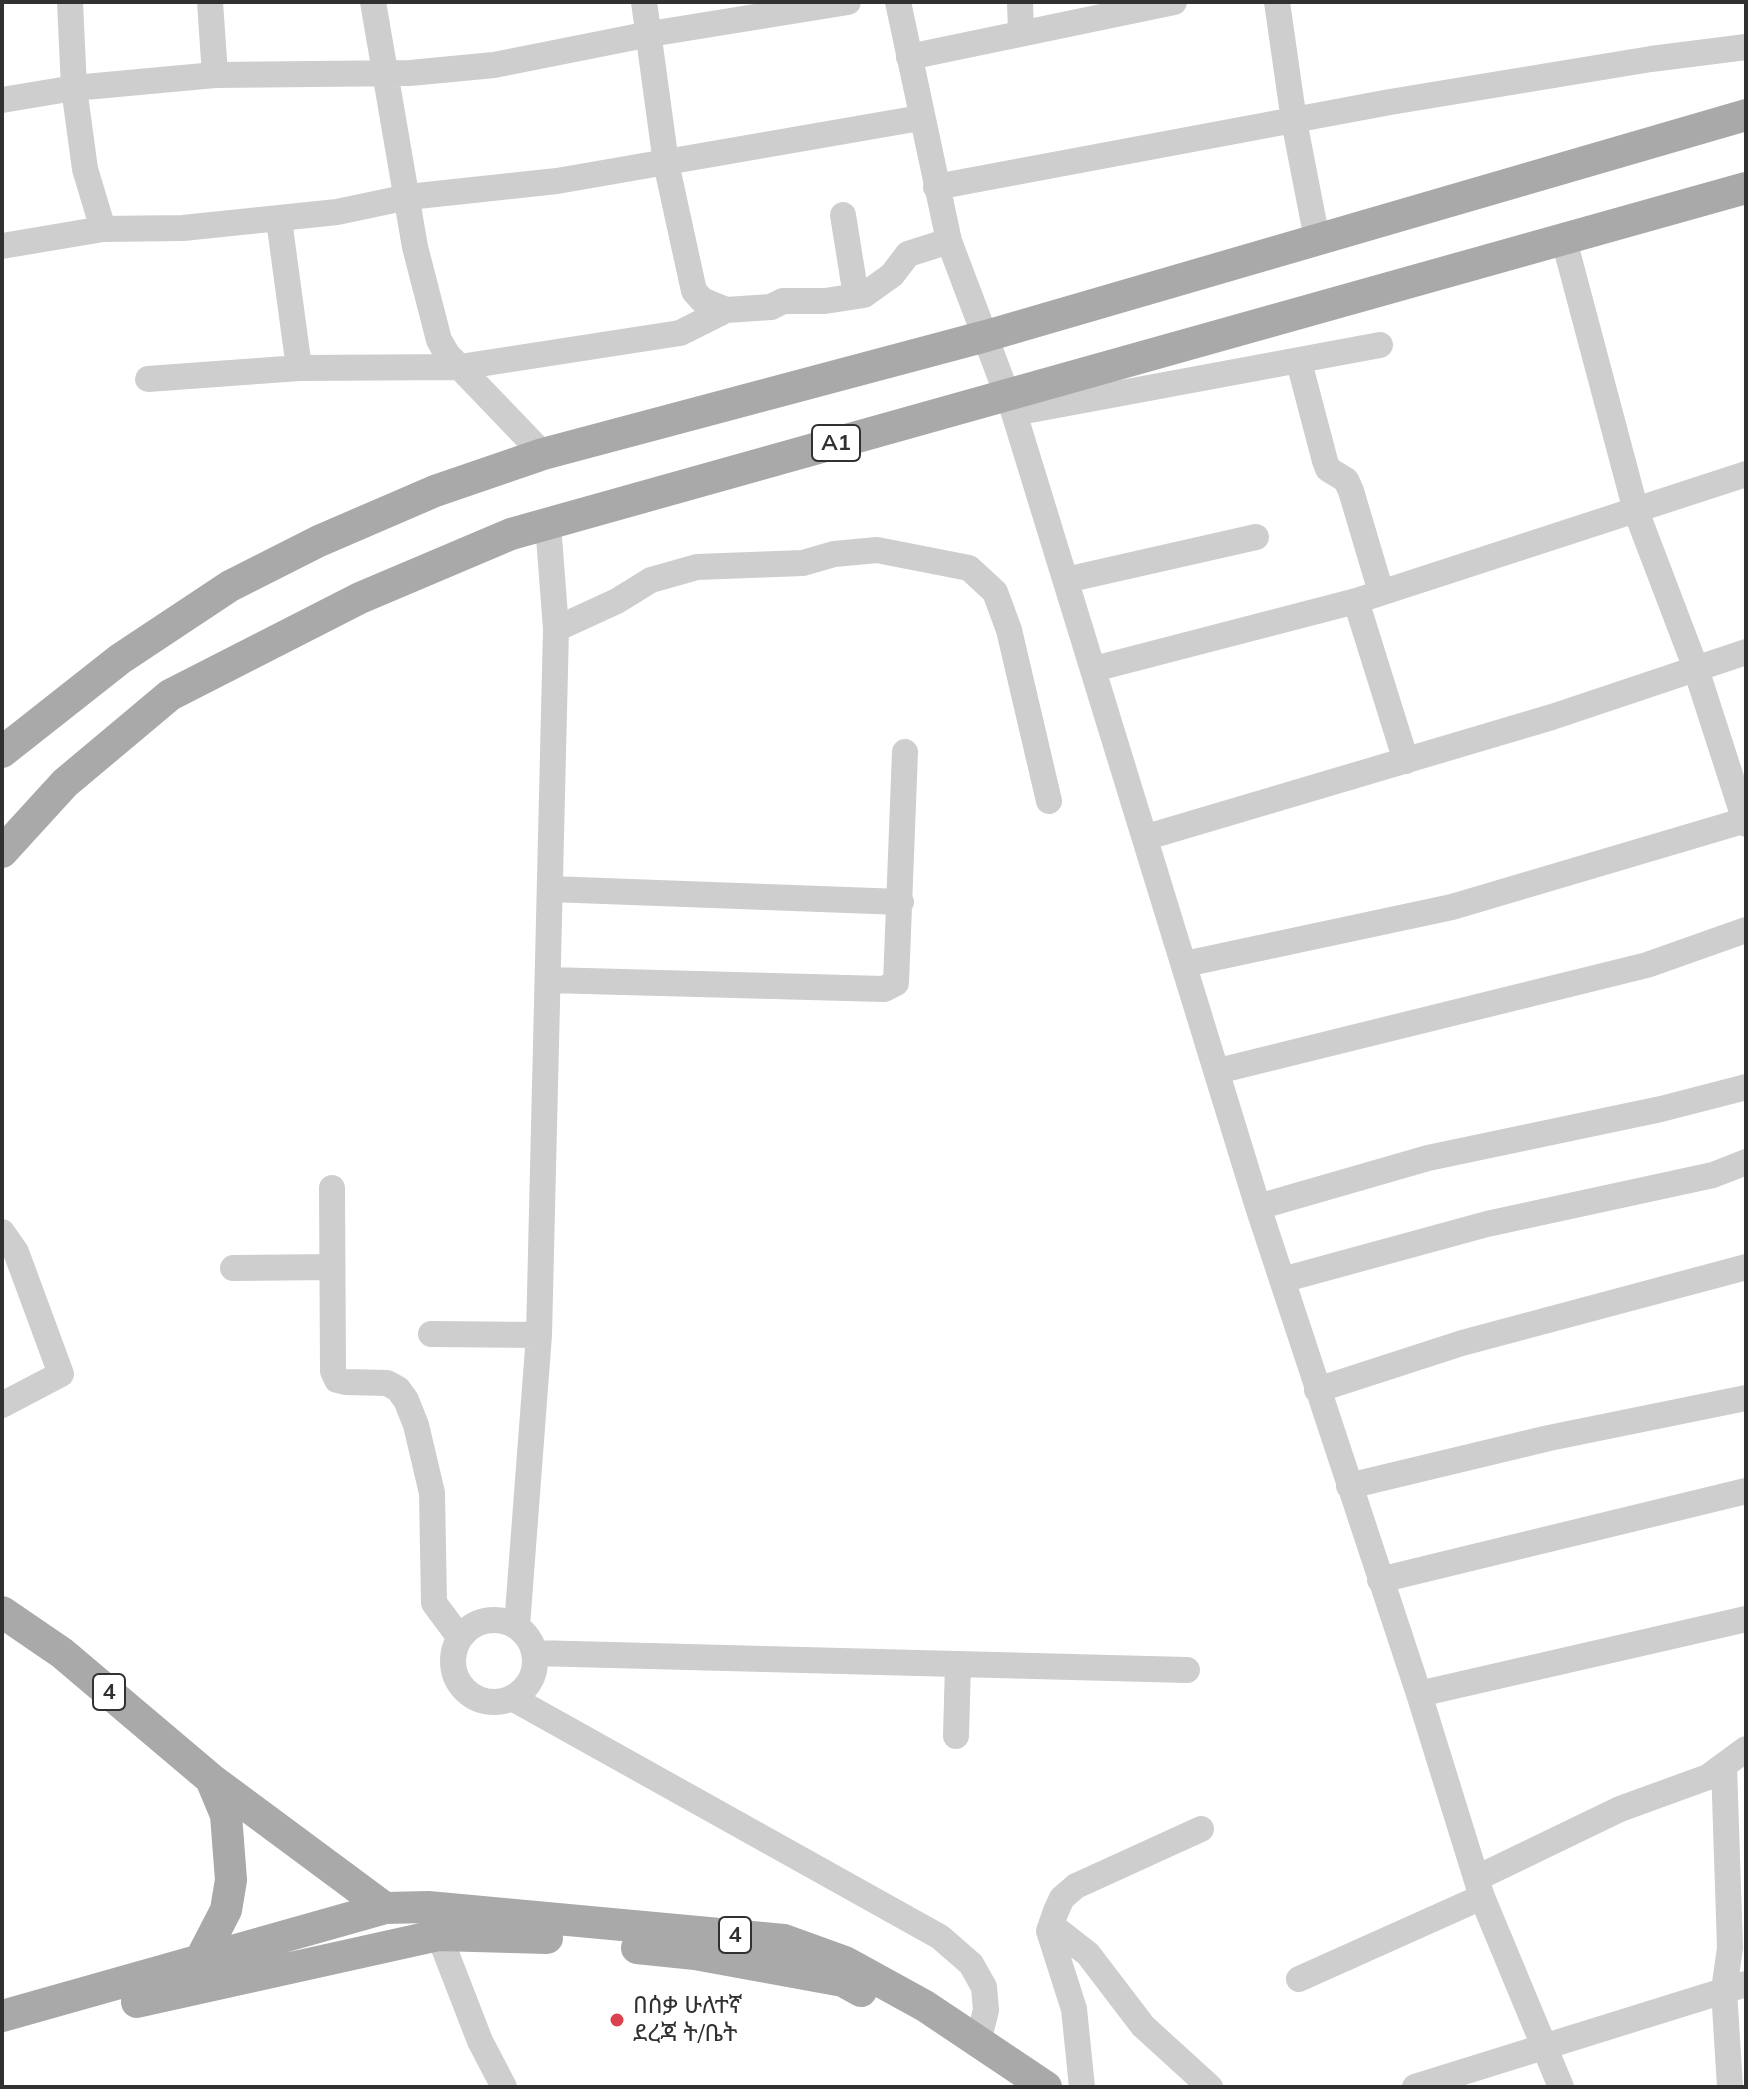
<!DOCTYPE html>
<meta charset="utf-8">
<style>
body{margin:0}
#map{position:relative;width:1748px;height:2089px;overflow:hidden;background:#fff;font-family:Mulish,sans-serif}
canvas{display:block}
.frame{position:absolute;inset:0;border:4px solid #313131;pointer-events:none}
</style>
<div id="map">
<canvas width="1748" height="2089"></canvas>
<div class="frame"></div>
</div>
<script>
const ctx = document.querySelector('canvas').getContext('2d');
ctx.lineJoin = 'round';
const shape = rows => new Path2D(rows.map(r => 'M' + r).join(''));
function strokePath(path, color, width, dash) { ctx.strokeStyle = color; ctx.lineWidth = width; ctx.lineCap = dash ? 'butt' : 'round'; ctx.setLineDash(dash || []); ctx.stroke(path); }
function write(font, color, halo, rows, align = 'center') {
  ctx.font = font + ' Mulish,"Noto Sans Ethiopic",sans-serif'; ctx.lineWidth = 8; ctx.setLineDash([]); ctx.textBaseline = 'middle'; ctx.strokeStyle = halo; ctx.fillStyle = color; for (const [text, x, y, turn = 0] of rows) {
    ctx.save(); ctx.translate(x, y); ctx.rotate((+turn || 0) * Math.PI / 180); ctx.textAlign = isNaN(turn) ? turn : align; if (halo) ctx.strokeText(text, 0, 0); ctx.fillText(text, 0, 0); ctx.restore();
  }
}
strokePath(shape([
 [70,2,74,88,85,169,103,229],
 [210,2,215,75],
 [373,2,415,247,439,340,447,354,543,454],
 [644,2,666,163,694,291,702,300,726,310,771,307,783,301,825,301,864,295,892,275,908,254,949,241],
 [898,2,949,241,1014,413,1258,1207,1419,1694,1482,1897,1561,2087],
 [1020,2,1021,32],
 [1277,2,1294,121,1317,239],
 [909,57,1174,2],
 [2,100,74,88,215,75,410,73,494,65,650,34,848,2],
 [936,187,1390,102,1651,59,1746,47],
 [843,215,856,296],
 [279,220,299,368],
 [1564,240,1636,511,1695,666,1746,824],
 [2,246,103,229,183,228,337,212,408,197,557,181,920,118],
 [1299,362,1325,461,1328,469,1346,480,1351,491,1381,592],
 [148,379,299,368,460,367,680,333,726,310],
 [1014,413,1380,345],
 [1066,580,1256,537],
 [1356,601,1406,761],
 [556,629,617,601,651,580,697,567,803,563,834,554,877,550,969,568,995,592,1009,630,1049,801],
 [1094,669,1356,601,1746,474],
 [1147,837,1552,717,1746,652],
 [550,889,901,902],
 [1185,964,1452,907,1746,820],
 [548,980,884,989,896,983,905,752],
 [1218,1071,1647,965,1746,930],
 [332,1188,333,1371,337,1380,345,1382,387,1383,398,1389,406,1400,416,1425,432,1493,434,1603,460,1638],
 [1258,1207,1428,1158,1661,1109,1746,1087],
 [2,1232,16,1252,61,1374,2,1405],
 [233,1268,332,1267],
 [1282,1280,1487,1224,1713,1175,1746,1162],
 [431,1334,539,1335],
 [1317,1390,1462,1343,1746,1267],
 [1349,1486,1549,1438,1746,1398],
 [1380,1580,1746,1491],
 '453 1661a41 41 0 1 1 82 0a41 41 0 1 1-82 0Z',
 [517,1626,539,1335,556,629,548,524],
 [534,1653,1187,1670],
 [1419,1694,1746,1619],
 [512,1698,940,1937,971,1964,984,1987,986,2010,978,2042],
 [956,1736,958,1664],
 [1724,1766,1730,1948,1724,1990,1730,2087],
 [1477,1878,1620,1809,1708,1777,1746,1749],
 [432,1917,480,2041,504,2087],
 [1049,1931,1060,1932,1088,1954,1143,2026,1210,2087],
 [1299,1979,1482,1897],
 [1082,2087,1074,2009,1049,1931,1056,1911,1062,1898,1076,1886,1201,1829],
 [1415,2087,1746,1984]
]), '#cecece', 26);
strokePath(shape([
 [2,752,120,659,230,586,319,541,435,491,543,454,986,336,1746,115],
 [2,852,65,783,170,695,360,598,511,534,1746,188],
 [2,1612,62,1653,211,1779,385,1908],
 [637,1948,695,1954,843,1981,861,1991],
 [194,1972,226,1910,231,1880,226,1815,211,1779],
 [137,2002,439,1935,547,1938],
 [2,2016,385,1908,428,1907,784,1940,845,1962,925,2006,1046,2087]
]), '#a9a9a9', 32);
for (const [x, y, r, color] of [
 [617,2020,8,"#da424e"]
]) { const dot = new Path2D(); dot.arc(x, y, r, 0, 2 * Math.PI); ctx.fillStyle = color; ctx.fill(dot); strokePath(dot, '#fff', 3); }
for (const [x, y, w] of [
 [836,443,48],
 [109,1692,32],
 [735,1935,32]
]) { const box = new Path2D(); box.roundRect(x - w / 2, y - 18, w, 36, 6); ctx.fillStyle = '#fff'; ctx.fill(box); strokePath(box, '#313131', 2); }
write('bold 22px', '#313131', null, [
 ["A1",836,443],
 ["4",109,1692],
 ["4",735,1935]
]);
write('24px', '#313131', '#fff', [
 ["በሰቃ ሁለተኛ",633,2006],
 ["ደረጃ ት/ቤት",633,2034]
], 'left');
</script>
